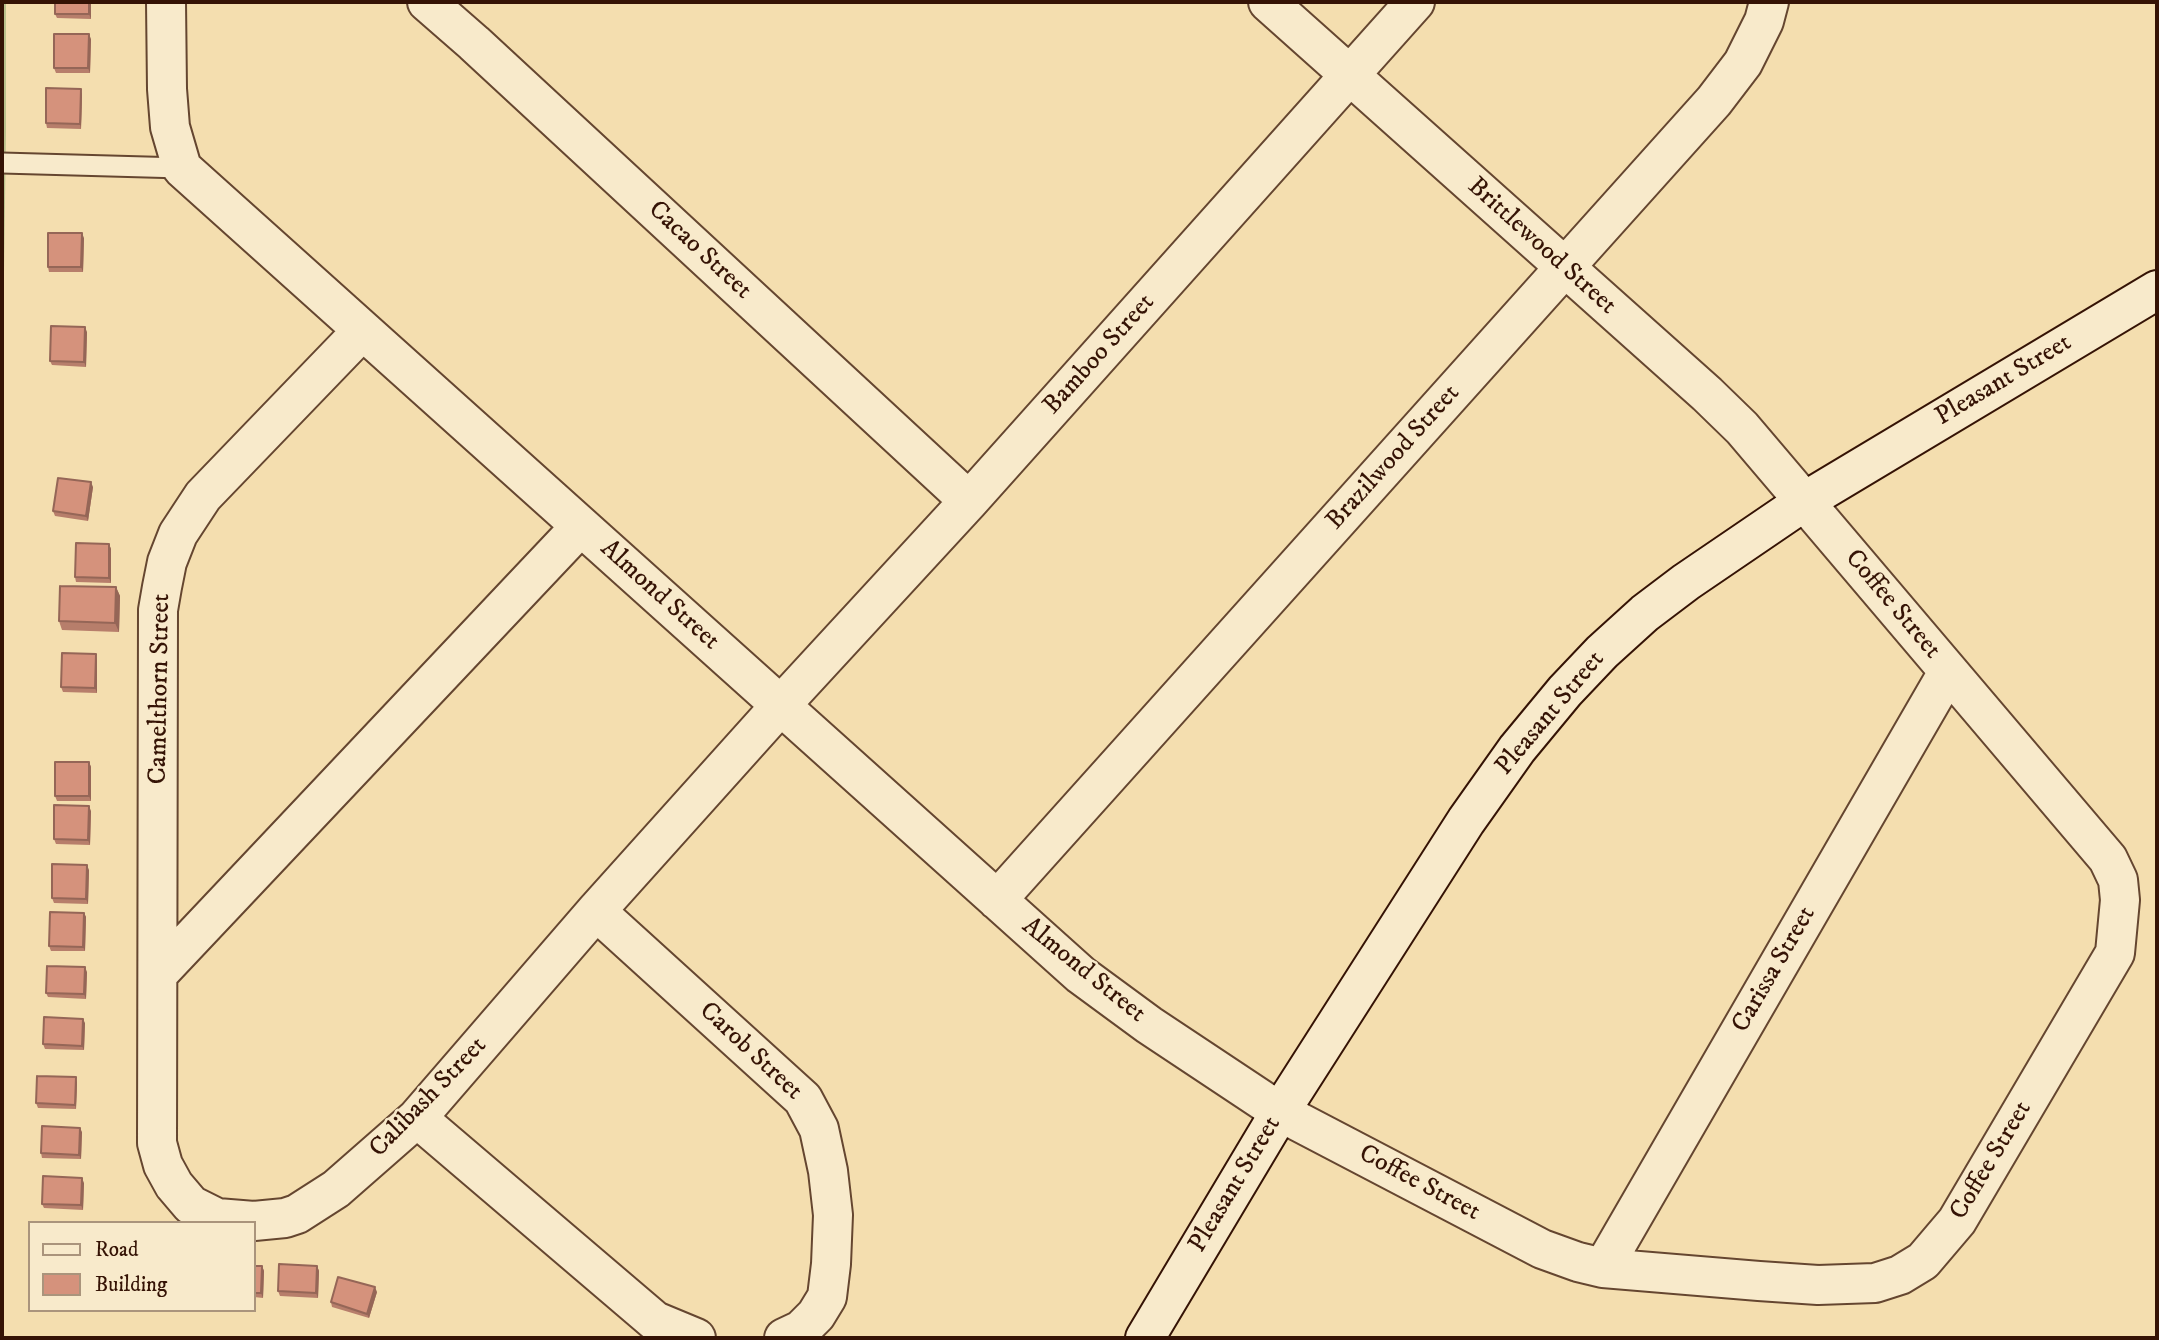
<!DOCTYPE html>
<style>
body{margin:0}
#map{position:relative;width:2159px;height:1340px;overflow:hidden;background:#f4deaf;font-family:"IM FELL DW Pica",serif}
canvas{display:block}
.frame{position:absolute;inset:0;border:4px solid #351305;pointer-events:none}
.legend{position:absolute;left:28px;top:1221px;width:228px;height:91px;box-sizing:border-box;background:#f8eacb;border:2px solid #aa947c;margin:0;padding:9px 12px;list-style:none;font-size:21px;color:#351305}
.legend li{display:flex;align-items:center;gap:14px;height:35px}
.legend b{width:35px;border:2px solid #aa947c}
</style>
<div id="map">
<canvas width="2159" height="1340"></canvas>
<div class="frame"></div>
<ul class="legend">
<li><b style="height:9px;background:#f8eacb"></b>Road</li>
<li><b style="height:19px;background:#d5927c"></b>Building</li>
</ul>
</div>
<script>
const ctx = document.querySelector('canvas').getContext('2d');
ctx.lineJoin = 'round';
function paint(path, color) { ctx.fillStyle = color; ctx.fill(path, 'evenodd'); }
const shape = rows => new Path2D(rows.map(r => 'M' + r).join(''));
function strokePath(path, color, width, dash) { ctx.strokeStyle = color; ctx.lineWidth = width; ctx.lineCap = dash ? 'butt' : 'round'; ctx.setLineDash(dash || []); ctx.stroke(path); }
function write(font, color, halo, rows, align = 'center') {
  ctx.font = font + ' "IM FELL DW Pica",serif'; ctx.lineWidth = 5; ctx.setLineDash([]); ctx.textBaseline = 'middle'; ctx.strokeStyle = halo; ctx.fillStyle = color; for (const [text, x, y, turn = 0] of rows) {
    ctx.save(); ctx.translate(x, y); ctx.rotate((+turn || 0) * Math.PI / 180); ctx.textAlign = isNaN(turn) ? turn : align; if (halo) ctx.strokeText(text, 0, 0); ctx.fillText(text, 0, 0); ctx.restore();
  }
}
paint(shape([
 [2,2,6,2,6,130,2,416]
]), '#bac18c');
const lane = shape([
 [2,163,182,168]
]);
const street = shape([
 [166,2,167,89,170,127,182,168,1081,975,1149,1025,1280,1112,1542,1249,1578,1262,1603,1268,1759,1281,1818,1285,1875,1283,1900,1275,1923,1261,1957,1221,2115,953,2120,900,2118,880,2108,859,1742,428,1707,394,1268,2],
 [427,2,474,43,969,501],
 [362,331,203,496,178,534,167,562,162,587,158,610,157,1143,163,1165,174,1185,191,1205,217,1218,254,1221,285,1218,297,1214,336,1189,417,1118,596,911,781,705,969,501,1415,2],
 [997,900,1714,101,1743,63,1764,21,1769,2],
 [596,911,803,1099,819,1129,828,1171,833,1215,831,1264,827,1297,816,1315,801,1330,784,1338],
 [158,974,581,526],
 [417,1118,655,1321,696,1338],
 [1603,1268,1948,672]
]);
const secondary = shape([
 [1145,1338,1280,1112,1466,821,1517,749,1565,691,1602,652,1645,613,1686,582,1805,501,2157,290]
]);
strokePath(lane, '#654630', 23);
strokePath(street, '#654630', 42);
strokePath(secondary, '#351305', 42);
strokePath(lane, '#f8eacb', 19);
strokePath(street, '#f8eacb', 38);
strokePath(secondary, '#f8eacb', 38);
paint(shape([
 [55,2,91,2,91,19,57,18,55,14],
 [91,39,90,73,56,73,54,68],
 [82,94,81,129,47,128,46,123],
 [84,238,83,272,49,272,48,267],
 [87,332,86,367,52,365,50,361],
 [93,487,88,521,55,516,53,511],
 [109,544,111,549,111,583,76,582,75,577],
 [116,587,120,596,119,632,62,630,59,621],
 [97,659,97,693,63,692,61,687],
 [89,762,91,767,91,801,57,801,55,796],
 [91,811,90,845,56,844,54,839],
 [89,870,88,904,54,903,52,898],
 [84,913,86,917,85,951,51,951,49,946],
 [87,972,86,999,48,997,46,993],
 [85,1023,84,1050,45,1049,43,1044],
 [77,1082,76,1109,38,1108,36,1103],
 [82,1132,81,1159,42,1158,41,1153],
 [84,1183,83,1210,44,1208,42,1204],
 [254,1266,262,1266,264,1271,263,1298,254,1297],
 [317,1266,319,1271,318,1298,280,1296,278,1291],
 [377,1292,369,1318,332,1307,331,1302]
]), '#b77e6b');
paint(shape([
 [89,2,91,2,91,19,89,14],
 [89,34,91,39,90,73,88,68],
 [81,89,82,94,81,129,80,124],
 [82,233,84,238,83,272,81,267],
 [85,327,87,332,86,367,84,362],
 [91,482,93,487,88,521,86,516],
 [109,544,111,549,111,583,109,578],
 [116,587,120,596,119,632,115,623],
 [96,654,97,659,97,693,95,688],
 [89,762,91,767,91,801,89,796],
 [89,806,91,811,90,845,88,840],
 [87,865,89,870,88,904,86,899],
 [84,913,86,917,85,951,83,947],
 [85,967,87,972,86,999,84,994],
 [83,1019,85,1023,84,1050,82,1046],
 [76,1077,77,1082,76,1109,75,1105],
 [80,1128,82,1132,81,1159,79,1155],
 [82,1178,84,1183,83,1210,81,1205],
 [262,1266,264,1271,263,1298,261,1293],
 [317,1266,319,1271,318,1298,316,1293],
 [375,1287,377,1292,369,1318,367,1314]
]), '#956657');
const building = shape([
 [55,2,89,2,89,14,55,14,55,2],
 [54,34,89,34,88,68,54,68,54,34],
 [46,88,81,89,80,124,46,123,46,88],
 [48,233,82,233,81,267,48,267,48,233],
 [51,326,85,327,84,362,50,361,51,326],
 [58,478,91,482,86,516,53,511,58,478],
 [76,543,109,544,109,578,75,577,76,543],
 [60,586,116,587,115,623,59,621,60,586],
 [62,653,96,654,95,688,61,687,62,653],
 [55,762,89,762,89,796,55,796,55,762],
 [54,805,89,806,88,840,54,839,54,805],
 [52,864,87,865,86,899,52,898,52,864],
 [50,912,84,913,83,947,49,946,50,912],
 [47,966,85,967,84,994,46,993,47,966],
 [44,1017,83,1019,82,1046,43,1044,44,1017],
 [37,1076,76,1077,75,1105,36,1103,37,1076],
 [42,1126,80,1128,79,1155,41,1153,42,1126],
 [43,1176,82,1178,81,1205,42,1204,43,1176],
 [279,1264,317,1266,316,1293,278,1291,279,1264],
 [254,1266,262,1266,261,1293,254,1293,254,1266],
 [338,1277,375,1287,367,1314,331,1302,338,1277]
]);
paint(building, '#d5927c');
strokePath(building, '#956657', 2);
write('26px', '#351305', '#f8eacb', [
 ["Brittlewood Street",1541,247,42],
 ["Cacao Street",699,251,43],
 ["Bamboo Street",1100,355,-48],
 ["Pleasant Street",2004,381,-31],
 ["Brazilwood Street",1394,458,-48],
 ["Almond Street",659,596,42],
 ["Coffee Street",1892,605,50],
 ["Camelthorn Street",161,689,-89],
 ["Pleasant Street",1551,714,-50],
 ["Carissa Street",1775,970,-60],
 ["Almond Street",1083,971,39],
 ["Carob Street",750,1052,43],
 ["Calibash Street",429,1098,-46],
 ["Coffee Street",1992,1161,-59],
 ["Coffee Street",1419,1184,28],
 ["Pleasant Street",1236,1185,-59]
]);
</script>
